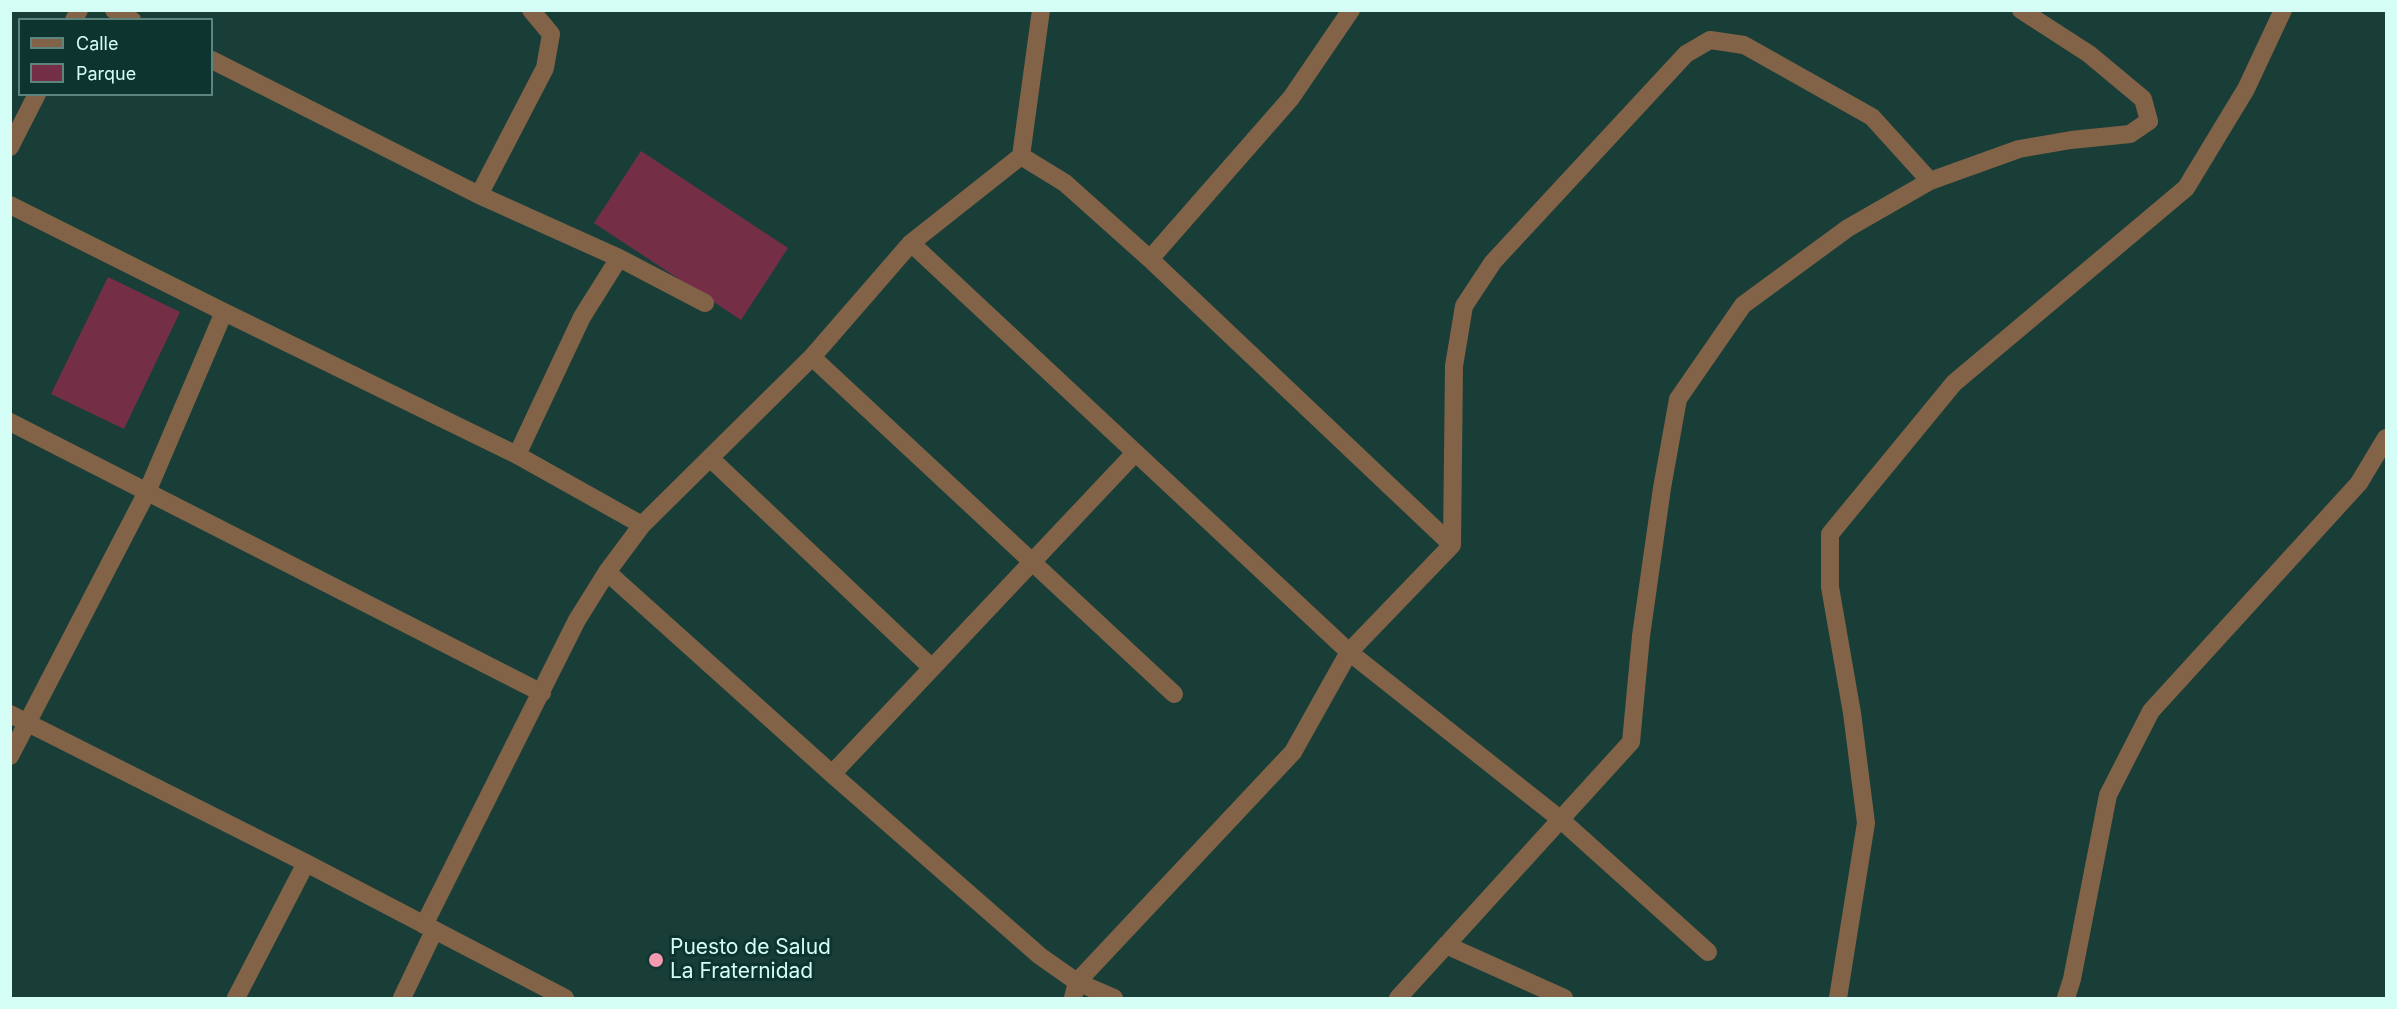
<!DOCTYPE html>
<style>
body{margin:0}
#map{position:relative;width:2397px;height:1009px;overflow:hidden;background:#193e38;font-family:Inter,sans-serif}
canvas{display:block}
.frame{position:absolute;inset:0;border:12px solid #d4fef5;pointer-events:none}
.legend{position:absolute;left:18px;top:18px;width:195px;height:78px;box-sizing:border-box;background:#0d342e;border:2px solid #5d857e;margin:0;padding:8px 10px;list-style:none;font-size:18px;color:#d4fef5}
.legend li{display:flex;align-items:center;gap:12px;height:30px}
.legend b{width:30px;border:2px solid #5d857e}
</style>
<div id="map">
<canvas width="2397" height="1009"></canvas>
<div class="frame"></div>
<ul class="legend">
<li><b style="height:8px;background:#836348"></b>Calle</li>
<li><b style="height:16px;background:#742f46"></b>Parque</li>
</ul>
</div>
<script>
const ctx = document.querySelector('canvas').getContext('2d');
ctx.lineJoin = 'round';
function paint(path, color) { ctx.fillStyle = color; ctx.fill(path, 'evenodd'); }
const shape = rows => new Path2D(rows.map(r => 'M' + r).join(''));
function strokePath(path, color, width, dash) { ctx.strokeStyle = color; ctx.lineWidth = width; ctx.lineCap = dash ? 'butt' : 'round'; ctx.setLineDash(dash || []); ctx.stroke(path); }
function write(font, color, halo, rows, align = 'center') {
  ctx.font = font + ' Inter,sans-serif'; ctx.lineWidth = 6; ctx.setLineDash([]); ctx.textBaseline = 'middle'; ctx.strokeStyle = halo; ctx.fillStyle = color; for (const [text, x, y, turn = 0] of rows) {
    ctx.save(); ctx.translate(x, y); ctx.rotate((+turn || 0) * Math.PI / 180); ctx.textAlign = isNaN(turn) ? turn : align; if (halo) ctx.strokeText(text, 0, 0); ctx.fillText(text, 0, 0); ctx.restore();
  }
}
paint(shape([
 [641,151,788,248,741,320,594,223],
 [108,277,180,312,124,429,51,394]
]), '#742f46');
strokePath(shape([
 [114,10,132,20],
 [74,20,79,10],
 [212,60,479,195,619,258,705,303],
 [10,147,37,94],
 [1021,156,1065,183,1150,259,1452,545],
 [479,195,545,68,551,34,531,10],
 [10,205,224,312,517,455,642,525],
 [911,243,1349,652,1560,819,1708,952],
 [1150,259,1291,98,1351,10],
 [812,357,1174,694],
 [10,422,542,693],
 [517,455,582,317,619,258],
 [710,458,932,668],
 [607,572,832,774,1040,956,1077,982,1114,998],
 [10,714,306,863,565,998],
 [10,756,147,492,224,312],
 [832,774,1135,453],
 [424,925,577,620,607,572,642,525,812,357,911,243,1021,156,1041,10],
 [1446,945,1564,998],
 [236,998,306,863],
 [402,998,434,931],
 [1073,998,1077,982,1293,752,1349,652,1452,545,1454,366,1464,306,1493,262,1686,54,1710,40,1744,45,1872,117,1930,181,2019,149,2071,140,2130,134,2149,121,2143,99,2089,54,2021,10],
 [1398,998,1631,742,1641,636,1662,488,1678,399,1743,305,1848,228,1930,181],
 [1838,998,1866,823,1852,713,1830,587,1830,534,1954,383,2186,188,2246,89,2283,10],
 [2066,998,2072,979,2108,795,2151,711,2359,483,2386,438]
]), '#836348', 18);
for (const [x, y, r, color] of [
 [656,960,8,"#f19ab2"]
]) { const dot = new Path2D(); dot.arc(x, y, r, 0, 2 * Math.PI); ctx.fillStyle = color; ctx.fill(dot); strokePath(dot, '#0d342e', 2); }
write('21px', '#d4fef5', '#0d342e', [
 ["Puesto de Salud",670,948],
 ["La Fraternidad",670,972]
], 'left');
</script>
